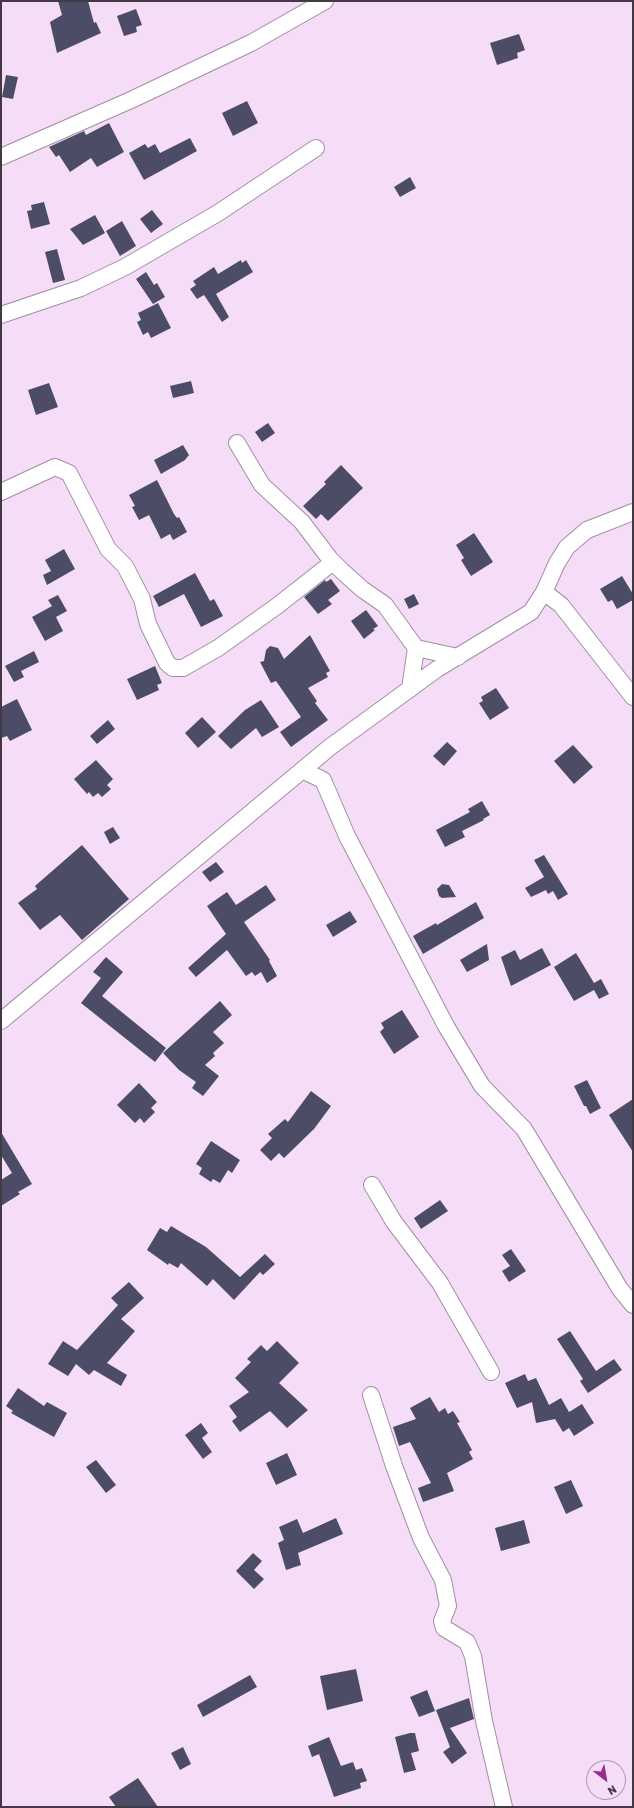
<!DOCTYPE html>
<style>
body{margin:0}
#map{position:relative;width:634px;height:1808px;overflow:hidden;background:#f5ddf8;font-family:Rubik,sans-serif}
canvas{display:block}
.frame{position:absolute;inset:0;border:2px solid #433944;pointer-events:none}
.north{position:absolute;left:586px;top:1760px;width:40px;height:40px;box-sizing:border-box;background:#f5ddf8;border:1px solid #ae9bb0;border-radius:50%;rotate:149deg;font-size:11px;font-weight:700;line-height:16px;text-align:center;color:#433944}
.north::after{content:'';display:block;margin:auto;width:14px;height:18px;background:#972d8f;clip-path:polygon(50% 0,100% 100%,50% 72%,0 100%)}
</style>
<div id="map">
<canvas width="634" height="1808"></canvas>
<div class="frame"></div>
<div class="north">N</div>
</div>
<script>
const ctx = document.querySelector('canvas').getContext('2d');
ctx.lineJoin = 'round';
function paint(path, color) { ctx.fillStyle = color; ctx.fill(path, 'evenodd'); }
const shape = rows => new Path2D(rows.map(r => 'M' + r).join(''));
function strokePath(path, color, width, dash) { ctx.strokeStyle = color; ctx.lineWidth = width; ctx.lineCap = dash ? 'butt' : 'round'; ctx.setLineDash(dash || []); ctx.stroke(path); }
paint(shape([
 [58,1,88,1,94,23,96,22,101,33,57,53,50,22,62,15],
 [136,9,142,25,136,27,137,32,124,36,117,16],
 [519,34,525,50,517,53,518,58,497,65,490,43],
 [6,75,18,77,13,99,2,97],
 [247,101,258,123,233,136,222,113],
 [109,123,124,152,97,167,91,158,70,172,59,155,56,157,49,147,84,131,86,135],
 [190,138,197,151,144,180,129,153,145,144,148,148,155,144,160,153],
 [410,177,416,188,400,197,394,187],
 [44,202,50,224,31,229,27,211,32,210,31,205],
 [152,210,163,224,151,233,140,219],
 [95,215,105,233,83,245,70,229],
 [122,221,136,246,120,256,106,231],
 [57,249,65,280,53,283,45,252],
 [241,260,242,263,246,260,253,272,216,294,229,317,222,322,204,295,197,299,190,289,196,285,193,281,214,267,218,274],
 [146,272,154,285,157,283,165,297,153,304,136,279],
 [158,303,171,328,151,338,148,332,143,335,137,322,141,320,138,313],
 [191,381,194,393,173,398,170,386],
 [49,383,58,407,36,415,28,390],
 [268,423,275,433,262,442,255,432],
 [183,445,189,455,185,460,161,474,154,460],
 [341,465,363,488,328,521,321,514,316,519,303,506,326,484,324,482],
 [157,480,174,514,177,518,179,517,187,532,173,540,170,534,161,539,149,515,139,520,132,507,135,506,129,495],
 [474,533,493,562,471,576,461,560,464,558,456,545],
 [64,549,75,569,47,585,43,575,51,571,45,560],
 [195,573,210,601,214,599,223,616,201,627,184,594,159,607,153,596],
 [622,576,633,594,633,600,617,609,612,600,608,602,600,589],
 [331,579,340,591,328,600,332,604,318,614,304,597,325,580,326,582],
 [414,594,419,604,409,609,404,599],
 [58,595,67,611,56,617,63,631,45,641,32,617,52,606,48,600],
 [366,610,378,626,373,629,375,630,364,639,351,621],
 [310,635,330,671,326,673,328,677,308,688,317,701,315,703,328,720,291,747,280,732,301,717,276,681,271,683,260,662,264,661,266,650,270,646,278,648,284,659],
 [34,651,39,662,21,671,24,677,14,682,5,666],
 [155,666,162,683,157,685,159,690,137,700,127,679],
 [496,688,509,708,490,720,479,703,483,701,481,697],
 [17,699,32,730,10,741,7,736,1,738,1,707],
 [261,700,279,727,262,737,256,728,231,749,218,736,245,710],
 [202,717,216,732,198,748,185,733],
 [108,720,115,729,97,744,90,736],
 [447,742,457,751,444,766,433,756],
 [573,745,593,767,574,784,554,761],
 [96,760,113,779,107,785,111,789,102,797,98,793,93,797,89,792,87,794,74,779],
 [482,801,490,815,483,819,484,820,462,831,465,837,445,847,436,830,470,812,468,809],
 [113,827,120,838,110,844,104,832],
 [82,845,129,899,82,940,60,915,40,930,18,903,37,889,35,886],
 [544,855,568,894,558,900,553,891,548,894,546,890,531,897,525,888,544,877,534,860],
 [216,862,224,872,210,882,202,872],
 [442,884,449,885,456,897,442,898,439,896,437,889],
 [266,885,276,900,244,922,270,960,269,961,277,976,267,983,261,972,255,976,252,972,246,976,227,950,196,977,188,968,226,934,207,906,227,892,236,905],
 [476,902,484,918,423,954,413,936,436,923,437,925],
 [350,911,357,922,333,937,326,925],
 [487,944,489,960,467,972,460,960],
 [542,948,551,965,511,986,501,957,515,950,520,960],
 [576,953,594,983,601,979,609,994,599,999,594,990,574,1001,554,967],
 [106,957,123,972,102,996,166,1048,155,1062,81,1003,101,978,93,972],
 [220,1001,232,1015,213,1032,224,1043,213,1053,215,1056,205,1065,219,1076,203,1096,192,1088,196,1082,179,1070,163,1053],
 [402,1010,419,1037,394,1054,380,1032,384,1028,381,1023],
 [587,1080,601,1108,590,1114,586,1106,584,1106,574,1086],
 [139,1083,157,1102,151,1108,155,1112,144,1123,140,1118,135,1123,117,1105],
 [311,1091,331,1106,314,1129,284,1158,279,1153,271,1161,260,1150,272,1138,268,1134,285,1119,288,1122],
 [633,1099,633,1152,609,1115],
 [1,1132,32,1184,18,1192,20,1194,1,1206,1,1180,12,1173,1,1155],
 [211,1141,240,1160,232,1173,228,1170,220,1183,213,1179,211,1182,199,1174,202,1168,196,1164],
 [440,1200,448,1211,421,1229,414,1218],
 [171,1226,206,1247,240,1277,265,1254,275,1264,263,1275,260,1272,234,1300,213,1279,207,1286,181,1263,178,1268,169,1263,168,1265,147,1250,160,1228,167,1232],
 [511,1249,526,1271,509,1282,502,1271,510,1266,502,1255],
 [129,1282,144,1298,121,1319,135,1331,107,1363,127,1375,121,1386,94,1370,89,1375,76,1364,68,1376,48,1364,63,1341,77,1350,118,1305,111,1298],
 [570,1331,596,1371,614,1359,622,1370,588,1393,580,1381,583,1379,557,1339],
 [277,1341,299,1363,279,1383,308,1410,287,1428,270,1411,240,1432,232,1421,237,1417,229,1406,249,1392,235,1378,251,1362,247,1359,261,1345,267,1351],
 [525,1374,528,1381,536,1378,549,1405,561,1398,569,1412,582,1404,594,1423,574,1436,569,1428,563,1432,555,1419,536,1423,532,1402,517,1408,505,1383],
 [18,1388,44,1406,47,1402,67,1413,54,1437,11,1413,13,1411,6,1406],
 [430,1397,439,1412,445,1408,448,1414,453,1411,460,1422,457,1423,472,1450,469,1452,473,1459,447,1473,454,1491,423,1502,418,1488,431,1483,410,1442,399,1446,393,1427,416,1419,410,1408],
 [201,1423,208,1433,202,1438,212,1452,203,1459,185,1435],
 [287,1453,297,1475,276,1485,266,1463],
 [96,1460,116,1485,106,1493,86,1467],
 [571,1480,583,1506,566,1514,554,1487],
 [336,1518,343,1534,298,1553,301,1565,286,1570,278,1543,284,1540,279,1527,297,1519,303,1533],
 [524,1520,530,1543,501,1551,495,1528],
 [253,1553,262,1561,254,1570,264,1579,254,1589,236,1571],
 [356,1669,363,1701,327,1710,320,1676],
 [250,1675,257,1687,203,1717,197,1705],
 [427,1690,435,1711,419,1717,410,1697],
 [469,1698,474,1719,450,1728,467,1753,452,1764,443,1752,450,1747,436,1710],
 [410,1733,415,1733,419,1751,411,1753,416,1770,404,1773,395,1737],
 [329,1737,341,1766,353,1762,356,1770,362,1768,367,1781,360,1783,361,1788,334,1797,319,1754,312,1757,308,1746],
 [183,1747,191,1764,180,1770,171,1753],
 [138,1778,158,1807,116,1807,109,1797]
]), '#4d4c67');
const street = shape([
 [1,157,131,100,251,43,325,1],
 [1,315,81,288,125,267,218,213,316,148],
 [237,443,262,485,302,522,330,559,342,571,362,589,385,605,416,648],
 [1,492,55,467,69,473,108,549,125,566,142,599,148,624,167,663,173,668,183,668,218,648,277,606,333,562],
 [544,592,561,605,633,697],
 [410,689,416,648,458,657],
 [302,770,323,780,347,836,446,1026,482,1086,524,1129,620,1289,633,1305],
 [1,1021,330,747,437,669,531,612,544,592,557,563,567,547,587,530,633,512],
 [372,1185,394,1222,440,1283,491,1372],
 [371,1395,394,1466,421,1538,443,1580,448,1606,442,1621,444,1628,467,1642,473,1656,484,1721,504,1807]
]);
strokePath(street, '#a38da6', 18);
strokePath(street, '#fff', 16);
</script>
